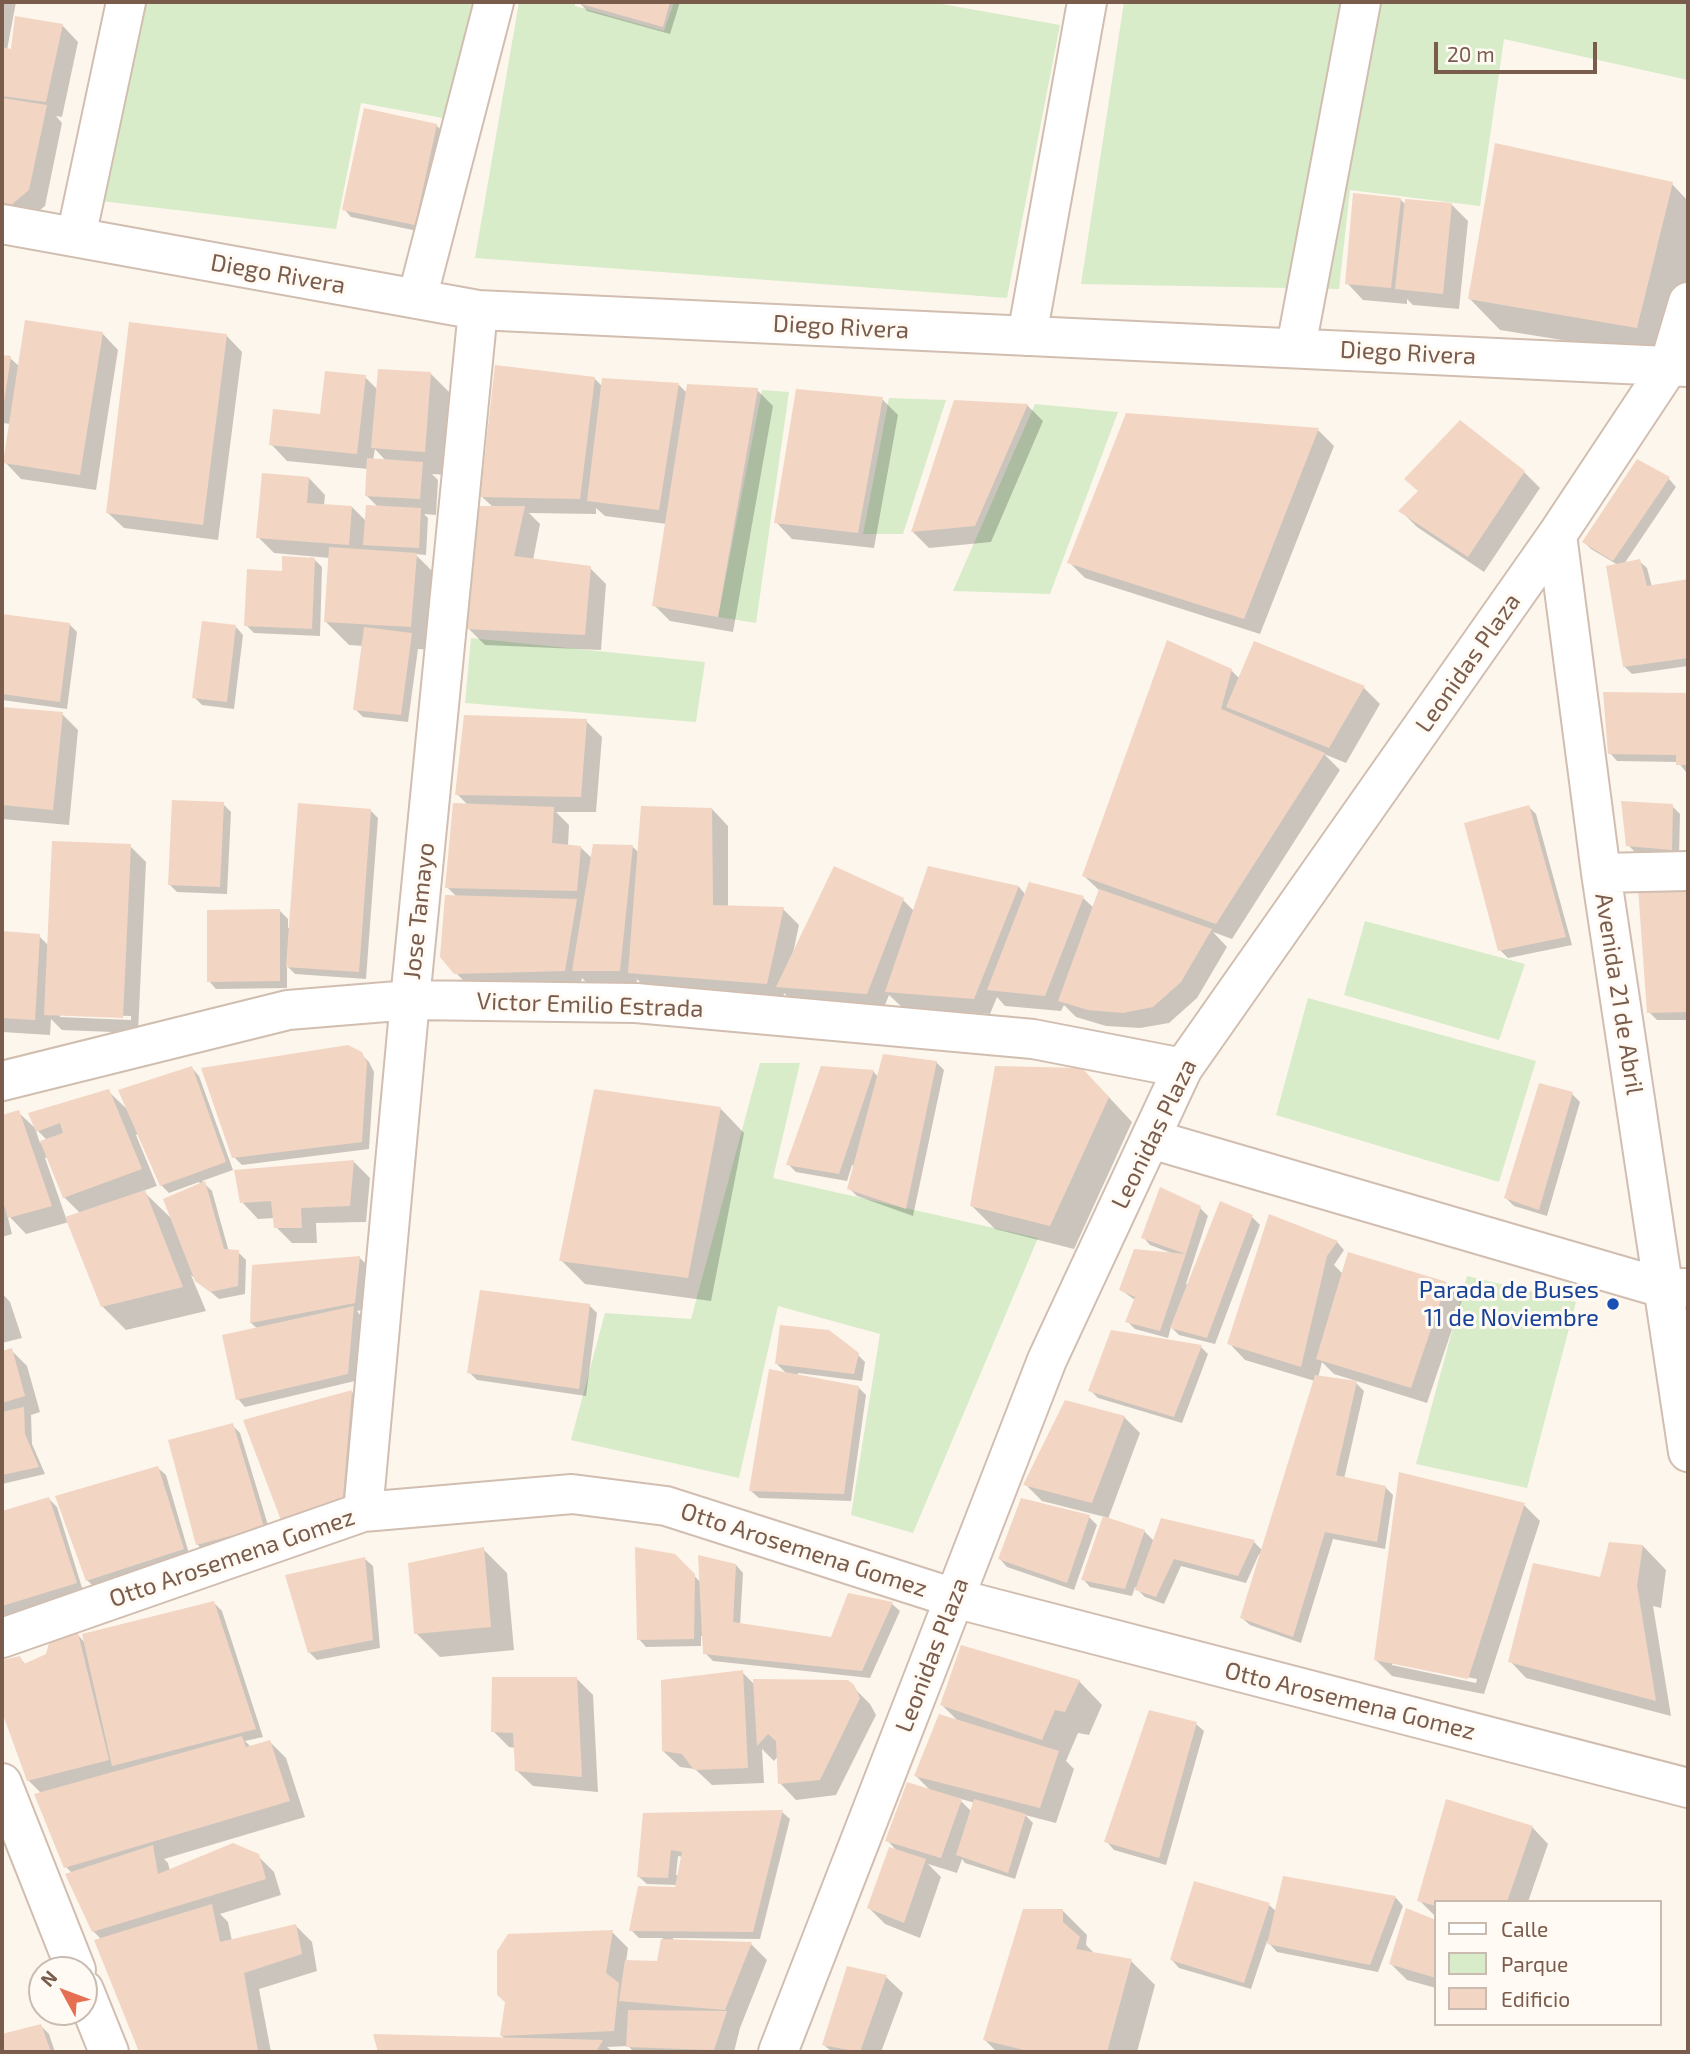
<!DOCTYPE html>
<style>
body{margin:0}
#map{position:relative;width:1690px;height:2054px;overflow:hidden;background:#fdf6ec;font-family:"Exo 2",sans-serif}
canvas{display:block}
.frame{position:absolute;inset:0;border:4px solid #7a5c4d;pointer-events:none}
.legend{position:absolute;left:1434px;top:1900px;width:228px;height:126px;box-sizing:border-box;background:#fffaf3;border:2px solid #cabbb1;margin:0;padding:9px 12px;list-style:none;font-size:21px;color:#7a5c4d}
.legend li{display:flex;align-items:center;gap:14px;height:35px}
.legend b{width:35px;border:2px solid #cabbb1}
.north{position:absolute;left:28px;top:1956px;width:70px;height:70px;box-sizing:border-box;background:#fffaf3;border:2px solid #cabbb1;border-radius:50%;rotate:311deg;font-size:19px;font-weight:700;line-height:28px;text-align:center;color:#7a5c4d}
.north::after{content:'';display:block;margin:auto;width:24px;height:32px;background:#e76f51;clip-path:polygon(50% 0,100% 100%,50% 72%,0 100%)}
.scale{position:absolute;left:1434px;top:42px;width:163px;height:32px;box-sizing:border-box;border:4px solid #7a5c4d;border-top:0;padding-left:9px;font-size:21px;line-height:24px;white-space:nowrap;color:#7a5c4d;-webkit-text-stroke:5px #fffaf3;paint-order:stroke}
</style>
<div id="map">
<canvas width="1690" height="2054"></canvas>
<div class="frame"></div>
<ul class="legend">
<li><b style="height:9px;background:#fff"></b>Calle</li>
<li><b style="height:19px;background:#d8ecc9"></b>Parque</li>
<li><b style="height:19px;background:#f3d5c3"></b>Edificio</li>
</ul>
<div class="north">N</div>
<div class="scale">20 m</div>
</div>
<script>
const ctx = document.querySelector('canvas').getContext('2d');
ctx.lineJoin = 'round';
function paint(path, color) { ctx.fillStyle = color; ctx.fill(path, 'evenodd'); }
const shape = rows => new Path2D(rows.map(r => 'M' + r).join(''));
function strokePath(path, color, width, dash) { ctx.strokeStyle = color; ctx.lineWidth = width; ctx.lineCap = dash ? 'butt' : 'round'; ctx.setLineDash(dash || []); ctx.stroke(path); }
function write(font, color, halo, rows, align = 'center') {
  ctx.font = font + ' "Exo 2",sans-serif'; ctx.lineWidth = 6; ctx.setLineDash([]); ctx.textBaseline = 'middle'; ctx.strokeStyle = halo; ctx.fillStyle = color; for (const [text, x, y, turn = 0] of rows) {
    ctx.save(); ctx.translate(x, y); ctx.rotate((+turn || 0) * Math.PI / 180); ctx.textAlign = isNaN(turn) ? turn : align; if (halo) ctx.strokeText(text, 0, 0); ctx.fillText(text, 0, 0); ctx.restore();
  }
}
paint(shape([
 [134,2,476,2,443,118,361,103,336,229,92,200],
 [519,2,575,2,575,6,664,31,674,2,931,2,1060,25,1007,298,475,258],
 [1124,2,1688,2,1688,80,1504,39,1480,206,1350,190,1339,289,1081,284],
 [762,390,789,392,756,623,718,617],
 [889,398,946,400,903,534,863,534],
 [1035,404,1118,412,1050,594,953,591],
 [471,638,705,662,696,722,465,703],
 [1365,921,1525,964,1499,1040,1344,995],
 [1308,998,1536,1061,1499,1182,1276,1115],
 [760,1063,800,1063,773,1178,1038,1238,913,1533,851,1515,880,1334,778,1306,739,1478,571,1440,605,1313,691,1319],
 [1467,1276,1576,1302,1527,1488,1416,1464]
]), '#d8ecc9');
paint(shape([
 [2,2,16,2,7,50,13,51,62,25,78,42,62,117,56,116,62,123,45,206,27,220,2,216],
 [579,2,680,2,670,34,587,11],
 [436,125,444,133,422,232,351,217,344,209],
 [1672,184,1688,201,1688,272,1668,357,1500,330,1470,299],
 [1400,199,1406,205,1452,205,1468,221,1459,309,1413,305,1407,299,1407,304,1363,300,1347,283],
 [102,333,118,350,96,490,21,479,5,462,11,424,2,423,2,356,10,358,20,367],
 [226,335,242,352,218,540,124,528,107,512],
 [431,374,455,398,449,475,432,474,438,480,436,515,424,514,428,518,426,555,415,554,440,579,434,650,418,649,408,722,363,717,355,709,364,646,349,645,325,621,330,558,274,553,258,537,309,478,325,495,324,505,352,507,367,522,379,508,366,495,368,469,287,461,271,444,321,416,365,377,378,390],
 [375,449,386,461,373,460],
 [594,378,603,387,679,385,687,393,757,390,773,406,733,632,670,621,654,605,667,524,605,516,596,508,596,514,529,513,540,524,533,560,590,568,606,584,601,650,485,645,468,628,493,507,481,496],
 [882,399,898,415,874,548,792,539,776,522],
 [955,402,1027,405,1043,421,991,542,929,548,913,532],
 [1318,430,1334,446,1260,634,1085,578,1069,562],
 [1638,461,1669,479,1676,487,1624,564,1639,561,1647,568,1652,587,1688,581,1688,666,1632,674,1624,666,1618,565,1591,549,1584,542],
 [1524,472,1540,488,1484,572,1417,527,1401,511],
 [312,557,322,567,320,636,254,633,246,625],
 [2,616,69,624,77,632,67,709,2,700],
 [236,627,243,635,234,709,202,705,194,697],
 [1255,643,1364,688,1380,704,1346,763,1324,754,1340,770,1232,939,1213,932,1227,947,1197,998,1169,1023,1140,1028,1106,1026,1076,1017,1064,1005,1061,1011,1005,1006,997,997,990,1014,903,1008,889,995,883,1010,794,1003,784,993,783,1000,646,988,637,979,636,987,590,986,582,978,580,986,472,989,456,973,458,898,447,887,468,805,457,794,586,721,602,737,596,812,556,812,569,825,568,846,580,847,593,859,633,847,639,853,712,809,728,826,728,907,783,909,799,925,793,953,903,900,914,911,1019,887,1026,895,1031,884,1083,898,1094,908,1100,891,1084,876,1231,670,1240,679],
 [1605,694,1688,695,1688,772,1686,772,1678,762,1617,761,1610,753],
 [2,708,62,714,78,730,69,825,2,819],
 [223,804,231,812,227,894,177,892,169,884],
 [1672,806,1680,814,1679,857,1636,853,1628,845],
 [1529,807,1536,814,1572,945,1508,958,1500,950],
 [371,811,378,818,366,979,295,974,287,966,287,988,216,989,209,981,280,911,288,919,288,928,290,928],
 [130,846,146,862,138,1033,62,1030,51,1019,50,1035,2,1032,2,933,39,936,49,946],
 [60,1014,131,1016,131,1020,60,1017],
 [1688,889,1688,1020,1657,1020,1649,1012],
 [361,1054,369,1062,374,1072,369,1149,242,1165,234,1157],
 [936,1062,944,1070,913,1216,857,1196,849,1188,855,1166,852,1165,847,1181,796,1172,788,1164,873,1071,878,1077],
 [192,1068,199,1076,233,1170,202,1181,212,1191,229,1252,238,1252,246,1260,245,1294,219,1299,191,1275,206,1311,126,1330,102,1306,69,1222,26,1234,7,1214,12,1234,2,1237,2,1117,18,1112,35,1128,40,1143,47,1140,38,1131,108,1091,130,1112],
 [139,1133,161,1185,169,1193,199,1182,201,1185,174,1221,143,1191,157,1186,136,1135],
 [48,1157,64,1197,80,1213,66,1218,45,1158],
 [1541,1085,1572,1094,1580,1102,1547,1216,1514,1206,1506,1198],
 [1106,1094,1132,1122,1074,1249,995,1229,971,1205],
 [721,1109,744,1133,711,1301,585,1284,561,1260],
 [354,1162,370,1178,366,1222,316,1223,317,1243,292,1243,276,1227,275,1218,258,1219,242,1202],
 [1221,1203,1252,1217,1260,1225,1215,1344,1179,1335,1171,1327,1168,1338,1135,1329,1127,1321,1135,1300,1121,1290,1174,1254,1150,1245,1143,1237,1200,1208,1208,1216,1186,1284,1189,1285],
 [1270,1217,1337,1242,1344,1250,1334,1265,1343,1274,1446,1284,1462,1300,1427,1403,1334,1374,1322,1362,1318,1378,1354,1381,1364,1391,1344,1479,1385,1487,1393,1495,1385,1549,1333,1539,1301,1643,1250,1625,1242,1618,1261,1555,1259,1554,1246,1583,1181,1566,1164,1604,1145,1597,1135,1587,1132,1596,1090,1587,1083,1579,1105,1517,1042,1501,1026,1485,1124,1417,1140,1433,1108,1519,1144,1531,1154,1541,1254,1542,1263,1551,1315,1381,1245,1360,1229,1343],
 [359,1257,367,1265,362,1310,357,1311,361,1316,355,1381,245,1407,238,1399,258,1329,251,1323,253,1266],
 [2,1293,10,1302,22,1338,2,1343],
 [589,1305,597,1313,586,1396,477,1380,469,1372],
 [1201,1347,1208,1354,1182,1423,1098,1398,1090,1390],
 [11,1350,27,1366,40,1412,31,1415,32,1444,45,1474,2,1484,2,1353],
 [857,1354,865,1362,862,1381,798,1373,797,1376,858,1387,866,1395,851,1501,759,1498,751,1491,787,1374,776,1363],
 [352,1392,359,1399,349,1517,284,1522],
 [232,1425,240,1433,271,1535,205,1552,197,1544],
 [158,1468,166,1475,190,1557,95,1588,87,1580],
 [49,1499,57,1507,83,1591,2,1616,2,1513],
 [1524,1505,1540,1521,1484,1694,1392,1676,1376,1660],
 [1392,1662,1477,1679,1476,1683,1392,1665],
 [1089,1517,1097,1525,1074,1590,1007,1567,1000,1559],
 [1643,1546,1666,1570,1661,1608,1653,1606,1671,1716,1526,1678,1510,1661],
 [483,1549,507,1573,514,1650,440,1657,416,1633],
 [675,1555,701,1583,736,1565,743,1573,740,1625,832,1639,849,1595,892,1604,900,1611,870,1678,713,1661,705,1653,704,1636,701,1636,701,1646,646,1647,639,1639],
 [365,1559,373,1566,380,1648,317,1660,309,1652],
 [214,1603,222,1611,263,1737,245,1741,251,1747,270,1742,286,1758,305,1817,164,1859,168,1863,170,1871,258,1856,274,1872,281,1895,220,1914,228,1922,232,1941,296,1926,312,1942,317,1971,259,1989,271,2052,141,2052,97,1941,102,1940,93,1931,72,1873,66,1867,42,1794,28,1780,2,1707,2,1662,20,1658,26,1665,48,1655,78,1635,85,1643],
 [742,1672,755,1685,853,1687,870,1704,876,1715,836,1795,796,1800,780,1783,778,1756,774,1761,762,1749,764,1783,712,1785,695,1769,680,1767,663,1751],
 [576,1678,593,1695,598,1792,533,1786,516,1770,516,1748,509,1747,493,1731],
 [1079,1681,1102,1705,1089,1735,1078,1733,1066,1761,1074,1769,1056,1823,1025,1815,1033,1823,1015,1879,965,1863,962,1859,957,1873,928,1864,941,1877,920,1938,885,1924,869,1908,898,1852,887,1840,932,1792,916,1776,959,1722,942,1705],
 [958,1798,975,1803,972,1812],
 [1196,1724,1204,1731,1166,1865,1114,1850,1107,1842],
 [782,1812,790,1819,760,1939,673,1938,673,1941,751,1944,767,1960,740,2028,734,2052,634,2052,628,2046,607,2047,613,2052,380,2052,375,2036,505,2039,501,2035,612,1932,628,1948,626,1962,658,1962,663,1938,639,1938,631,1930,676,1889,677,1885,647,1884,639,1877,645,1814],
 [678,1856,683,1857,679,1875,676,1875],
 [1532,1827,1548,1844,1528,1902,1436,1902,1436,1917,1419,1900],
 [1285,1878,1396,1898,1403,1906,1378,1972,1277,1952,1267,1941,1251,1989,1179,1968,1172,1960,1269,1905,1277,1912],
 [1063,1911,1087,1935,1086,1945,1095,1954,1131,1961,1155,1985,1137,2052,997,2052,985,2040],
 [1407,1911,1436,1922,1436,1988,1407,1980,1391,1964],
 [849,1968,886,1977,903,1993,881,2052,832,2052,824,2045],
 [41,2026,49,2034,55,2052,2,2052,2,2036]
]), '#0003');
paint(shape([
 [574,2,670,2,663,27],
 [15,16,63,24,46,102,2,96,2,47,11,49],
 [2,98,47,105,29,190,11,205,2,203],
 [364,108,437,124,415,225,342,210],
 [1495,143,1673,182,1637,328,1468,299],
 [1353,193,1401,198,1391,288,1345,284],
 [1405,199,1452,203,1443,294,1395,289],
 [25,320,103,332,80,475,3,463],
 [129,322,227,334,203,525,106,513],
 [2,355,11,356,3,409,2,409],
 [495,365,595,377,580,499,480,497],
 [378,369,431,372,425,452,371,448],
 [325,371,366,375,357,454,269,445,273,409,320,414],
 [602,378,679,383,659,510,587,501],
 [687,384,758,388,718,617,652,606],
 [796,389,883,397,858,533,774,523],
 [954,400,1028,404,975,526,911,532],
 [1126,413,1319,428,1244,619,1067,563],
 [1460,420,1525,471,1468,557,1398,511,1418,491,1404,479],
 [367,458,423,462,420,499,365,496],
 [1637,459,1670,477,1613,561,1582,542],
 [262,473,309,477,307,503,352,506,349,545,256,538],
 [366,505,421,508,419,548,363,545],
 [477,506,525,506,514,556,591,566,585,635,467,629],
 [329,547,417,553,411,627,324,622],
 [282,556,315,558,312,629,244,626,247,569,282,571],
 [1640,559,1647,586,1688,579,1688,658,1623,667,1606,566],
 [2,614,70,623,60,702,2,694],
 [202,621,236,625,227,702,192,698],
 [364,627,412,633,401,715,353,710],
 [1167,640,1232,669,1221,709,1325,753,1216,924,1082,876],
 [1254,641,1365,686,1329,748,1226,707],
 [1603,692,1688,693,1688,765,1676,765,1676,755,1608,754],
 [2,707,63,712,53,810,2,805],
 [464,715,587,719,581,797,455,795],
 [172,800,224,802,220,887,168,885],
 [1621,801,1673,804,1672,850,1626,846],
 [298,803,371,809,359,972,286,967],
 [453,803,554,807,552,843,581,846,577,891,445,888],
 [1529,805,1566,937,1498,951,1464,823],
 [641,806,712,808,713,905,784,907,767,984,628,973],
 [52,841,131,844,123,1018,44,1015],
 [593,844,633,845,620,971,572,971],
 [834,866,904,898,867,994,776,987],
 [928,866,1019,886,974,999,885,992],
 [1029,882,1084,896,1045,996,987,990],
 [1688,887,1688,1012,1647,1013,1638,888],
 [1099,889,1212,929,1181,982,1153,1007,1123,1013,1088,1010,1058,1001],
 [445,895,577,899,565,971,454,974,440,957],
 [280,909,280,981,207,982,207,910],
 [2,931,40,934,35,1020,2,1018],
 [348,1045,362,1052,367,1063,362,1142,232,1158,201,1068],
 [883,1054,937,1061,906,1209,847,1189],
 [192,1066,226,1162,160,1186,118,1090],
 [821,1066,874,1070,839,1174,786,1165],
 [995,1066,1082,1068,1109,1097,1050,1226,970,1206],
 [1539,1083,1573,1092,1539,1210,1504,1198],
 [109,1089,142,1169,63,1198,40,1141,63,1133,60,1123,36,1132,28,1113],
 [594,1089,721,1107,688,1278,559,1261],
 [19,1110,52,1206,8,1218,2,1198,2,1115],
 [354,1160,350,1206,301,1208,302,1228,274,1228,271,1201,240,1203,234,1170],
 [205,1181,224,1249,239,1250,238,1286,210,1292,195,1281,163,1199],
 [1160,1187,1201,1206,1186,1254,1160,1331,1125,1322,1135,1297,1119,1290,1134,1249,1186,1254,1141,1238],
 [145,1190,183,1287,101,1307,65,1217],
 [1220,1201,1253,1215,1207,1338,1170,1328],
 [1269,1214,1338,1241,1327,1256,1301,1367,1227,1344],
 [1348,1252,1447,1282,1411,1388,1316,1359],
 [360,1256,355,1303,250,1323,252,1265],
 [480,1290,590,1304,579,1389,467,1373],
 [354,1306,348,1374,236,1400,222,1335],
 [780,1325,829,1330,859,1353,854,1374,775,1364],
 [1111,1330,1202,1345,1174,1417,1088,1391],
 [12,1348,25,1396,2,1403,2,1351],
 [769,1369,859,1386,844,1494,749,1491],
 [1315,1375,1357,1381,1336,1475,1386,1486,1377,1542,1325,1532,1293,1637,1240,1618],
 [352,1390,342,1509,282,1523,243,1420],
 [1065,1400,1125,1416,1092,1503,1023,1485],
 [24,1407,25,1434,39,1467,2,1475,2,1412],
 [233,1423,264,1527,196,1545,168,1440],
 [158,1466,184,1549,86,1581,55,1496],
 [1399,1472,1525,1503,1468,1679,1374,1660],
 [49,1497,77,1583,2,1606,2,1511],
 [1021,1498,1090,1515,1067,1583,998,1559],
 [1103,1516,1145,1530,1125,1589,1081,1580],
 [1161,1518,1255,1540,1238,1576,1174,1559,1156,1597,1135,1590],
 [1609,1542,1643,1545,1637,1585,1656,1701,1508,1662,1533,1563,1600,1577],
 [484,1547,491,1627,414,1634,408,1563],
 [635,1547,675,1554,695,1574,694,1639,637,1640],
 [698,1555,736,1564,733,1622,831,1637,848,1593,893,1602,862,1671,703,1654],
 [365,1557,373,1640,308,1653,285,1575],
 [214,1601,256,1729,112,1766,82,1634],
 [78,1633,109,1760,27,1781,2,1712,2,1660,20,1656,24,1664,46,1654,49,1643],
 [961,1645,1080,1680,1065,1712,1055,1710,1042,1740,940,1705],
 [743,1670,748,1768,694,1770,682,1754,662,1751,661,1680],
 [492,1677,577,1677,582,1777,515,1771,513,1733,491,1732],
 [753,1679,848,1680,854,1685,860,1698,820,1780,778,1784,776,1741,768,1734,757,1746],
 [1149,1710,1197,1722,1159,1858,1104,1842],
 [939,1714,1059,1751,1040,1808,914,1776],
 [242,1736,246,1747,270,1740,290,1801,64,1868,34,1794],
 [907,1782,962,1799,941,1858,885,1841],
 [974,1799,1026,1814,1008,1873,956,1855],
 [1446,1799,1533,1826,1507,1902,1436,1902,1436,1906,1417,1901],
 [783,1810,753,1932,629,1931,638,1886,675,1887,682,1852,671,1850,668,1878,637,1877,643,1813],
 [233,1843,259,1854,266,1879,92,1932,65,1874,153,1845,158,1874],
 [889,1847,926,1859,904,1923,867,1908],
 [1283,1876,1396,1896,1370,1965,1267,1944],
 [1194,1881,1270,1903,1244,1983,1170,1960],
 [212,1904,220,1942,296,1924,302,1954,244,1973,258,2051,139,2052,94,1940],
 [1406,1908,1436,1920,1436,1978,1389,1964],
 [1023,1909,1063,1909,1063,1922,1080,1937,1076,1949,1132,1959,1107,2052,1032,2052,983,2040],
 [613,1930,606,1973,619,1983,614,2031,500,2036,505,2002,497,1995,497,1951,508,1934],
 [661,1939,752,1942,725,2010,619,2001,625,1960,657,1961],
 [847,1966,887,1975,860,2052,822,2045],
 [628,2010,727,2011,714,2050,626,2047],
 [41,2024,51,2052,2,2052,2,2034],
 [373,2034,603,2040,596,2052,378,2052]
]), '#f3d5c3');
const minor = shape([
 [2,224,478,310,1688,367],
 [76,237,126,2],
 [417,299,494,2],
 [1027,336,1087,2],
 [1296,347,1361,2],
 [1557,535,1601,873,1688,1452],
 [1601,873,1688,871],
 [2,1081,288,1010,410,1000,636,1003,1033,1039,1183,1068],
 [1151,1139,1663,1288,1684,1288],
 [363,1512,410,1000,478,310],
 [2,1638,363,1512,572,1494,666,1506,954,1598,1688,1788],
 [2,1783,76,1970],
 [84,1990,109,2052],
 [778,2052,1047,1360,1183,1068,1557,535,1669,366,1688,302]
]);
strokePath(minor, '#d1beb0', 42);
strokePath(minor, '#fff', 38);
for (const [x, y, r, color] of [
 [1613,1304,7,"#1a4fb4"]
]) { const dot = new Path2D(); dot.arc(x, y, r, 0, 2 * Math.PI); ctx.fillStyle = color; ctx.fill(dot); strokePath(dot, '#fffaf3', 2.5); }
write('24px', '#7a5c4d', '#fffaf3', [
 ["Diego Rivera",278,274,10],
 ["Diego Rivera",841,327,3],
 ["Diego Rivera",1408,353,3],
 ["Leonidas Plaza",1468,663,-55],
 ["Jose Tamayo",419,911,-84],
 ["Avenida 21 de Abril",1619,994,81],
 ["Victor Emilio Estrada",590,1005,2],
 ["Leonidas Plaza",1154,1134,-64],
 ["Otto Arosemena Gomez",804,1550,18],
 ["Otto Arosemena Gomez",232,1558,-19],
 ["Leonidas Plaza",932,1655,-69],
 ["Otto Arosemena Gomez",1350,1701,14]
]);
write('24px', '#164399', '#fffaf3', [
 ["Parada de Buses",1599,1290],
 ["11 de Noviembre",1599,1318]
], 'right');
</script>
